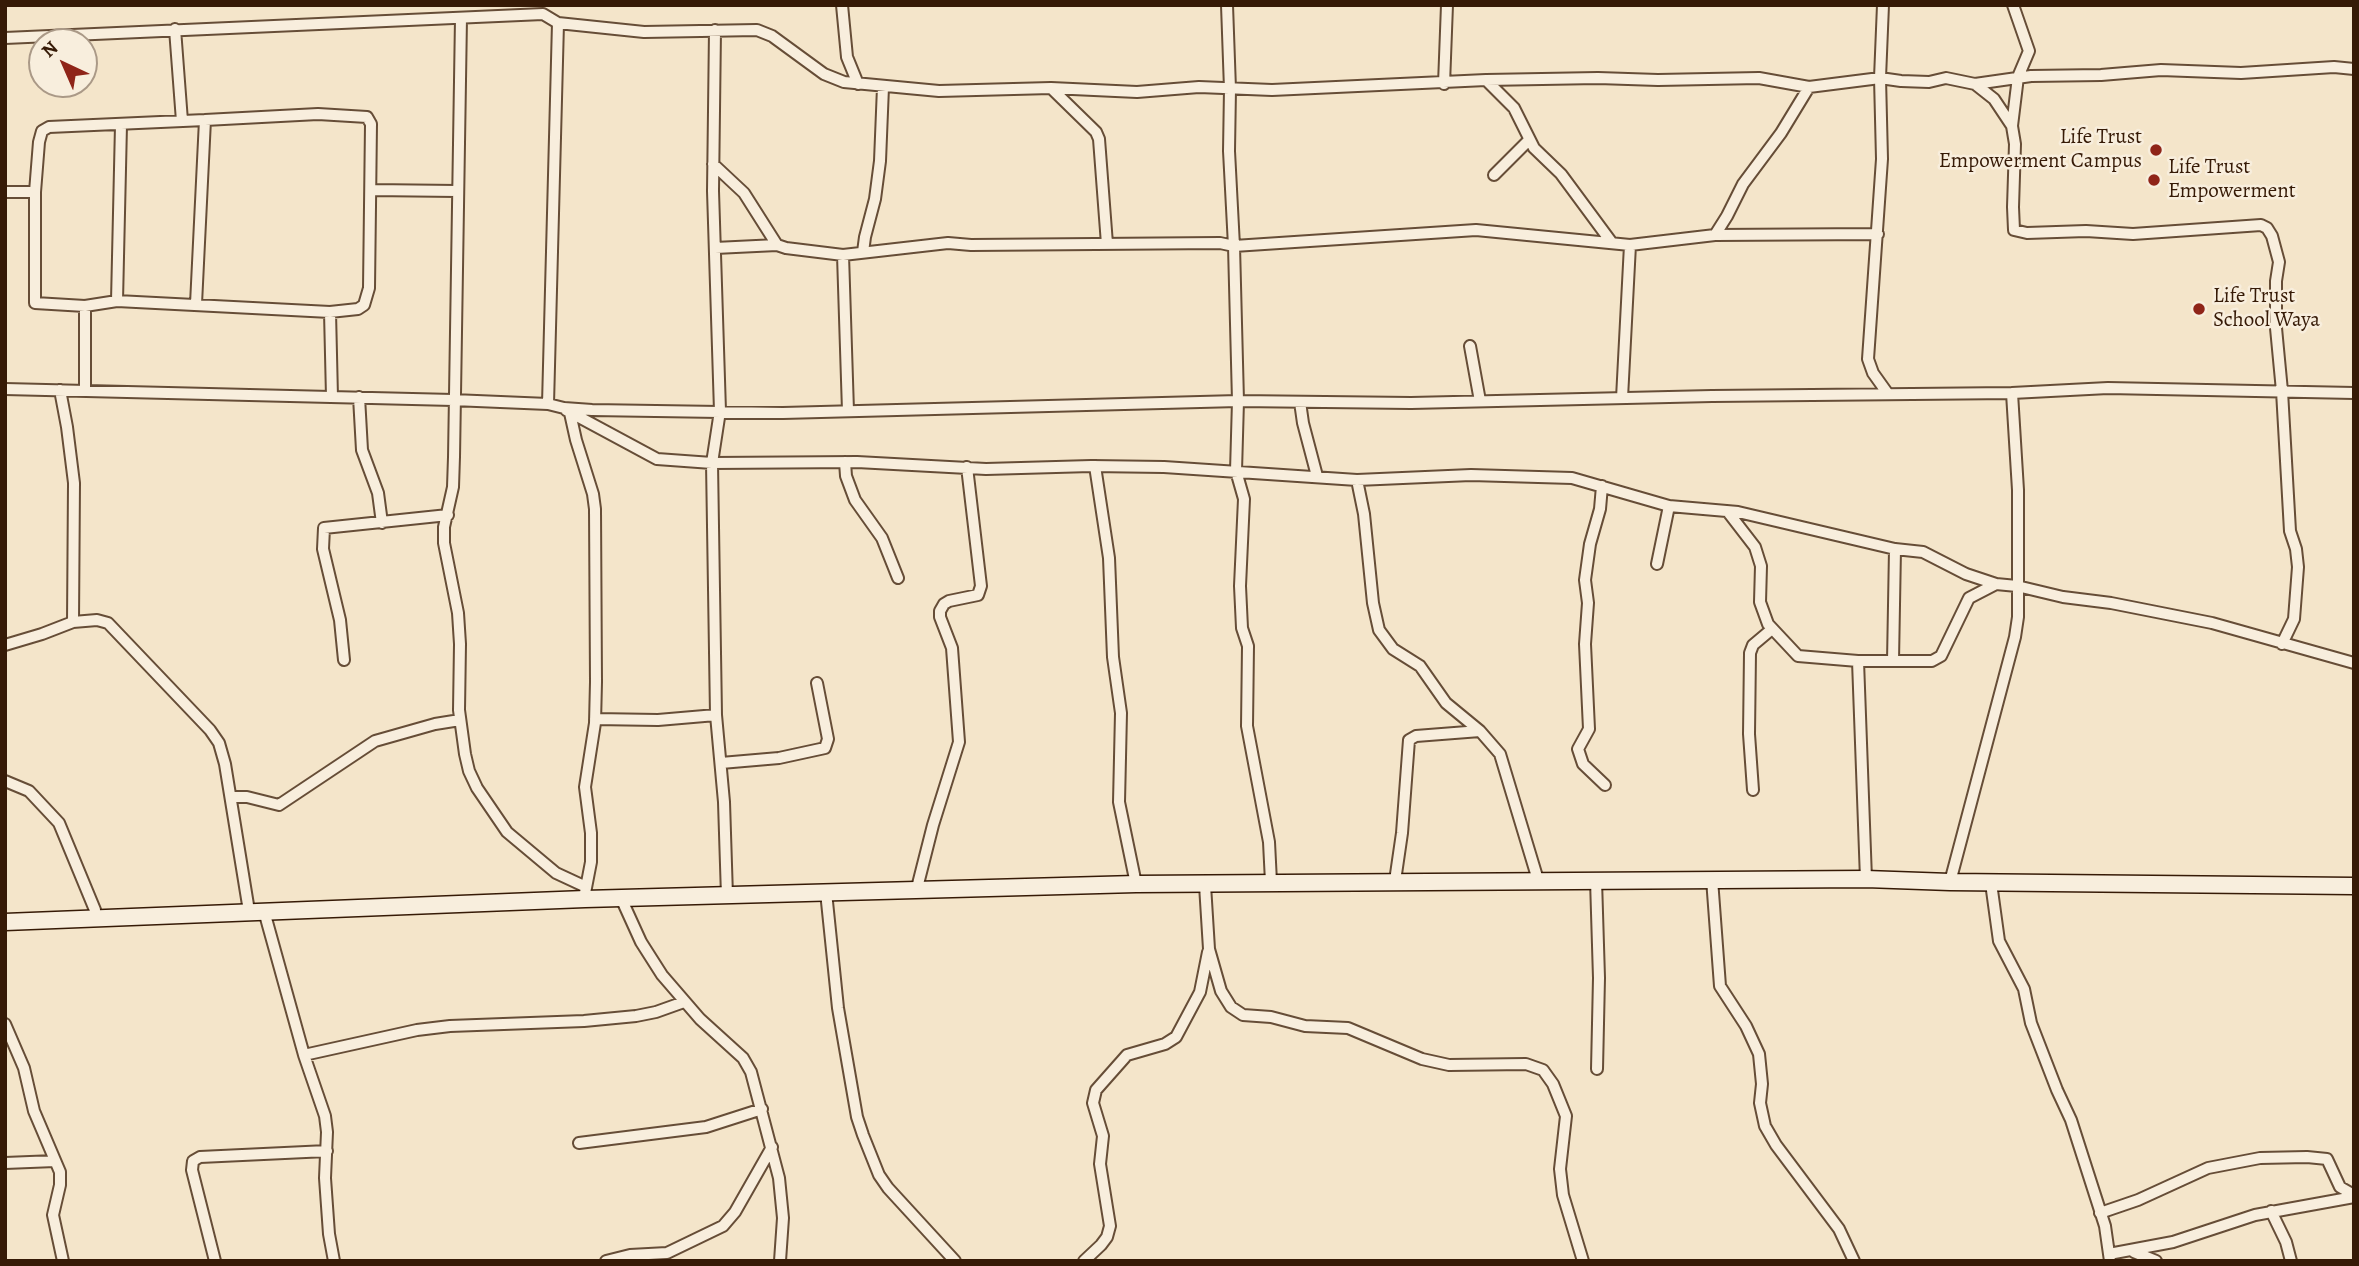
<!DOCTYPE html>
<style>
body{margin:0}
#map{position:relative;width:2359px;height:1266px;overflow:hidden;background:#f4e5ca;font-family:Alegreya,serif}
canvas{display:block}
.frame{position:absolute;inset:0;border:7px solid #361a06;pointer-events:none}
.north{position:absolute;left:28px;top:28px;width:70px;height:70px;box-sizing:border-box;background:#f8eedd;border:2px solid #aa9987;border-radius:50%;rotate:316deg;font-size:19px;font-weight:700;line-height:28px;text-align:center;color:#361a06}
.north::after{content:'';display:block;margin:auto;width:24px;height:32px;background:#8f2418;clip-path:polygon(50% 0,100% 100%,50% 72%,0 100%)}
</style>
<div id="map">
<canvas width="2359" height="1266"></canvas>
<div class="frame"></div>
<div class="north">N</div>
</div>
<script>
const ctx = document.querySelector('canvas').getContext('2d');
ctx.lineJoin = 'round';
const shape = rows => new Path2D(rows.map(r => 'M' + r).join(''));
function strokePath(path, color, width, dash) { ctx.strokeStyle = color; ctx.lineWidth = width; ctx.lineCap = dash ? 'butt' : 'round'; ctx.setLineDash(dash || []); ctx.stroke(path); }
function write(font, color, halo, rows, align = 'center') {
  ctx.font = font + ' Alegreya,serif'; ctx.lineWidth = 5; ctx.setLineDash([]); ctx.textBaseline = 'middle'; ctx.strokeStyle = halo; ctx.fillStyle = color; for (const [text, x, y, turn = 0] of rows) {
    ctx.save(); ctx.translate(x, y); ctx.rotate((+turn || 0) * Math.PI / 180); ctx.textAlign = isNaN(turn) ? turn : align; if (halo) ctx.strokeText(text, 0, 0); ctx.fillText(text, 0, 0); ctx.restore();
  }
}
const street = shape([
 [842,5,847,57,858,84],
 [1227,5,1230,89,1229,151,1234,246,1476,230,1630,245,1715,235,1878,234],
 [1883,5,1880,78,1882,159,1868,359,1873,373,1888,394],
 [461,18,454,457,453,487,444,527,444,543,458,613,460,644,459,710,465,754,469,771,477,788,507,832,556,873,584,886],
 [558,23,644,32,757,30,772,36,824,74,844,82,939,91,1051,88,1137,92,1199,87,1272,90,1486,80,1598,78,1658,80,1759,78,1809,87,1880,78,1901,81,1929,82,1946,78,1975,84,2031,76,2101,75,2161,70,2241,73,2334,67,2354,69],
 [175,29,182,121],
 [715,30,713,191,720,411,712,463,716,715,724,802,727,896],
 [5,38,543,14,558,23,548,404],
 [1486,80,1514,108,1534,148,1561,174,1612,243],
 [1444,84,1447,5],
 [1975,84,1994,99,2012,126,2015,144,2013,207,2014,230,2027,233,2086,231,2133,234,2261,225,2267,228,2272,236,2279,262,2276,281,2276,328,2282,391,2290,531,2296,549,2298,567,2294,619,2282,644],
 [1051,88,1096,132,1099,139,1107,244],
 [2012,126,2018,77,2029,51,2013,5],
 [713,164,744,193,777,245,786,248,843,255,948,243,971,245,1220,243,1234,246,1238,401,1236,471,1244,499,1240,586,1242,628,1248,646,1247,726,1269,842,1271,882],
 [1494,175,1529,140],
 [371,190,457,191],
 [5,192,35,192],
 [1715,235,1727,216,1743,184,1781,133,1809,87],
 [715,248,777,245],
 [863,252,865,237,875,199,880,161,883,87],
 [843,255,848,411],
 [117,301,121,125],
 [196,304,205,120,49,127,42,131,39,142,35,192,35,303,85,306,117,301,330,312,358,309,364,305,369,288,371,124,367,117,318,114,205,120],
 [85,306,85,391],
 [330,312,332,397],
 [1470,346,1480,401],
 [5,389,453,400,548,404,564,408,592,410,783,413,1238,401,1411,403,1712,396,2012,393,2018,490,2018,617,2015,637,1950,882],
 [60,390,67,427,74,483,73,622],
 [2012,393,2108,388,2354,393],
 [359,397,362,450,378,493,382,523],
 [1622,398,1630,245],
 [1300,402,1303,423,1317,476],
 [566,410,657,459,712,463,857,462,986,469,1091,466,1164,467,1357,480,1471,475,1572,478,1669,506,1738,512,1895,549,1923,552,1966,574,1996,584,2017,586,2063,597,2111,603,2212,623,2354,663],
 [570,413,576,440,593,494,595,509,596,682,595,723,585,787,591,833,591,862,585,893],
 [845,462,846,476,855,500,882,538,898,578],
 [1095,466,1109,558,1113,657,1121,713,1119,802,1136,884],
 [1357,480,1364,514,1373,603,1379,630,1393,649,1420,666,1446,703,1480,731,1500,754,1538,880],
 [1602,486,1600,509,1590,544,1585,580,1588,603,1585,644,1589,729,1578,749,1583,764,1605,785],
 [1728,512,1755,547,1761,566,1760,602,1768,624,1798,656,1858,661,1932,661,1941,656,1969,598,1996,584],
 [1657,564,1669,506],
 [5,645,42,634,73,622,97,620,108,623,210,730,219,743,225,764,249,911],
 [344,660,340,620,323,549,324,528,448,515],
 [1858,661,1866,879],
 [1893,661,1895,549],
 [595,719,658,720,716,715],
 [721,763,779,758,825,748,828,739,817,683],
 [5,781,29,791,59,823,95,910,94,919],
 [1753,790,1749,734,1750,653,1753,645,1772,629],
 [232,797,247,797,279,805,375,741,435,724,460,720],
 [1712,879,1720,986,1746,1026,1759,1054,1762,1084,1760,1103,1765,1126,1776,1145,1839,1229,1854,1261],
 [1596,880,1599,978,1597,1069],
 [1395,881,1402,833,1409,740,1416,736,1480,731],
 [1991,883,1999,941,2024,989,2031,1023,2057,1090,2071,1120,2105,1226,2110,1261],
 [1205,885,1209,949,1221,991,1231,1007,1243,1015,1271,1017,1305,1026,1348,1028,1422,1059,1449,1065,1526,1064,1543,1070,1553,1084,1566,1116,1560,1169,1563,1195,1583,1261],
 [917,888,933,825,959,742,952,648,940,617,940,611,944,604,949,601,978,595,981,586,967,467],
 [826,892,838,1008,857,1117,863,1135,879,1175,888,1188,955,1261],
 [621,898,641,942,662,975,700,1019,743,1058,751,1072,779,1178,783,1218,780,1261],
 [264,911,304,1055,325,1116,327,1132,325,1178,329,1234,334,1261],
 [5,1024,24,1068,34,1111,60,1172,60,1185,53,1215,63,1261],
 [304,1055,417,1030,450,1026,584,1021,636,1016,656,1012,684,1002],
 [579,1143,706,1127,762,1109],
 [5,1163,55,1161],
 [2271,1211,2286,1242,2291,1261],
 [2100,1213,2138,1200,2208,1168,2260,1158,2307,1157,2327,1159,2340,1187,2354,1195],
 [2134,1252,2156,1261],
 [2109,1254,2173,1242,2255,1215,2354,1197],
 [215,1261,192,1170,193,1161,200,1157,327,1151],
 [606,1261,630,1255,667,1253,723,1226,735,1212,772,1147],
 [1084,1261,1101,1245,1107,1237,1110,1226,1100,1164,1103,1136,1093,1103,1096,1090,1127,1055,1165,1044,1176,1037,1200,992,1208,952]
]);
const secondary = shape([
 [5,922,585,899,1136,884,1866,879,1950,882,2354,886]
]);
strokePath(street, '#664d37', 14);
strokePath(secondary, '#361a06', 19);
strokePath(street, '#f8eedd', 10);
strokePath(secondary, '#f8eedd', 16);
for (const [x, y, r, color] of [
 [2156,150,7,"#8f2418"],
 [2154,180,7,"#8f2418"],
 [2199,309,7,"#8f2418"]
]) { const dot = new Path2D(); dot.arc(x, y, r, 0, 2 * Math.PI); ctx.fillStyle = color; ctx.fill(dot); strokePath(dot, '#f8eedd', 2.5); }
write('21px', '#361a06', '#f8eedd', [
 ["Life Trust",2142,138,"right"],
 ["Empowerment Campus",2142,162,"right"],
 ["Life Trust",2168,168],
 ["Empowerment",2168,192],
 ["Life Trust",2213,297],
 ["School Waya",2213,321]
], 'left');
</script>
